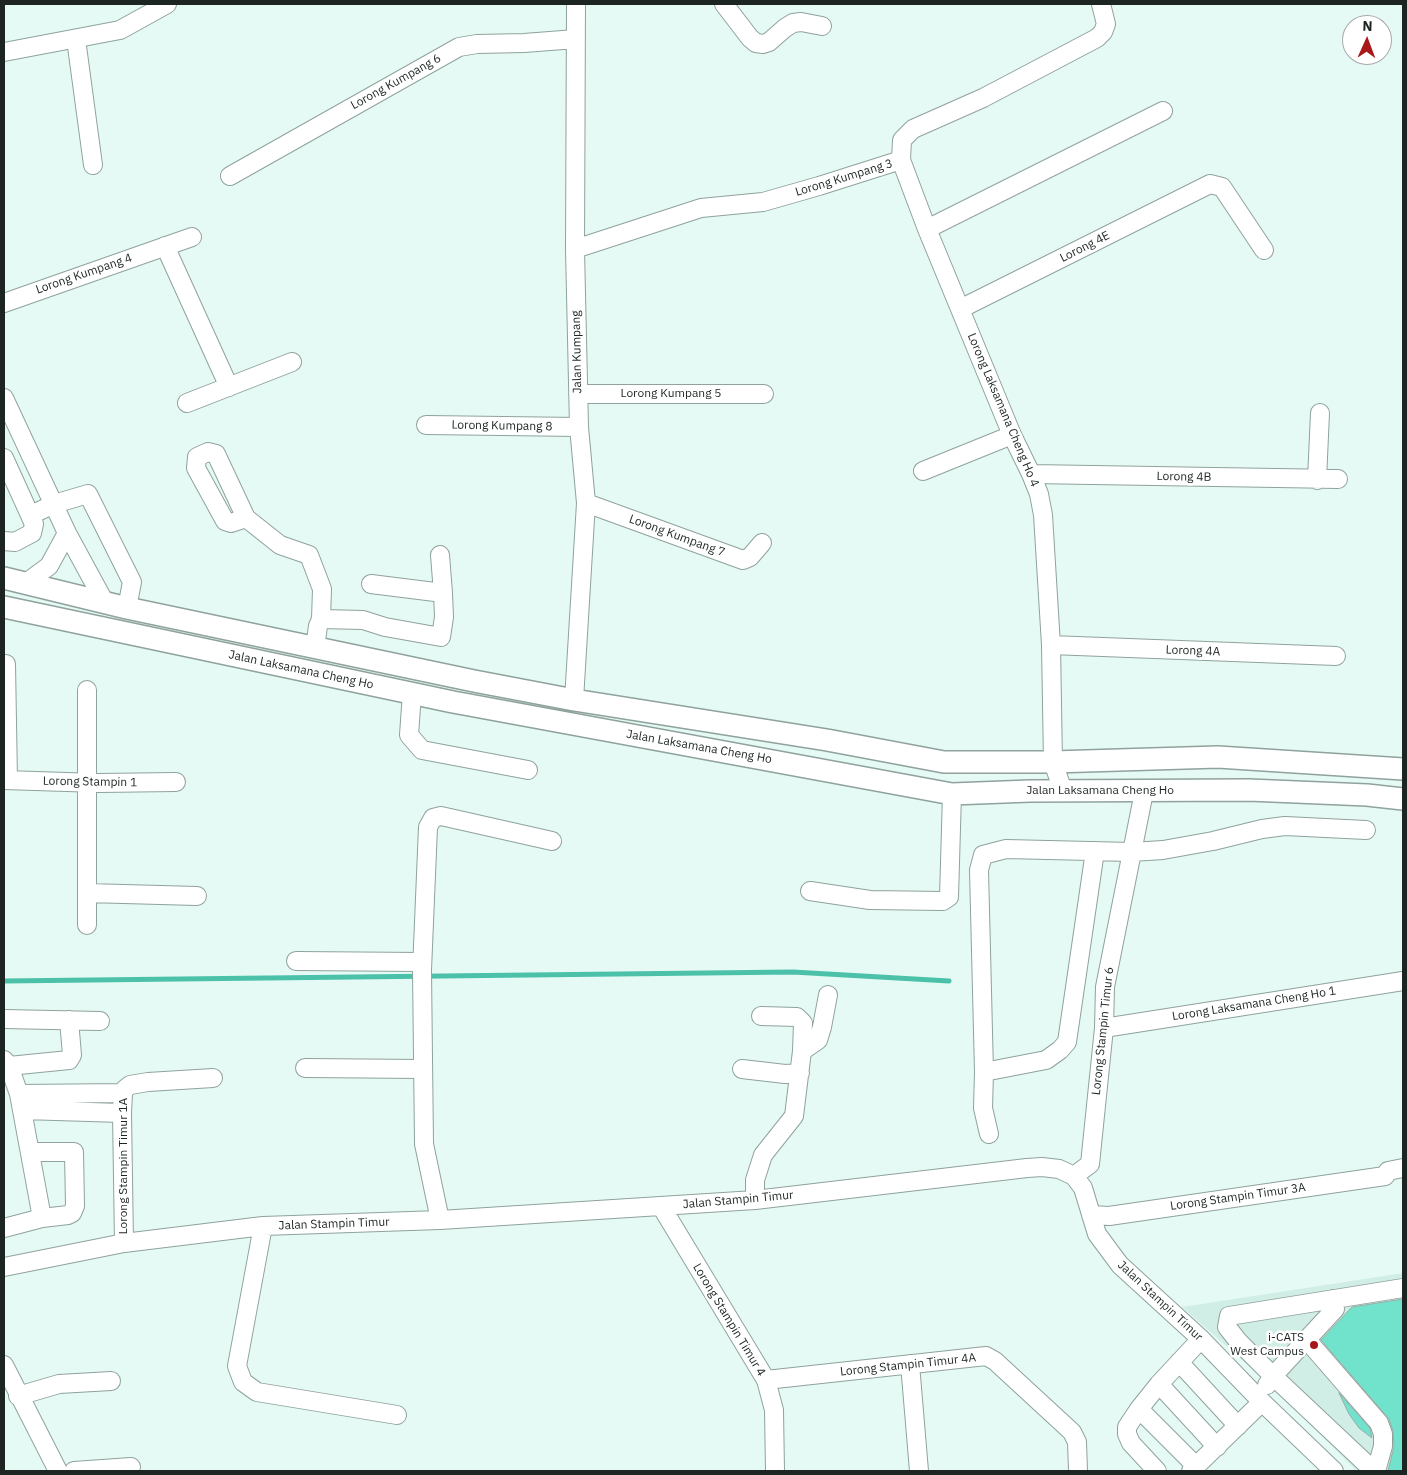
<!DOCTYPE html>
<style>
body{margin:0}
#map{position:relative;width:1407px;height:1475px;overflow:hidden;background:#e5faf5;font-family:"IBM Plex Sans",sans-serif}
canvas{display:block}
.frame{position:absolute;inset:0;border:5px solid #1d2523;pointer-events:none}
.north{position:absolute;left:1342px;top:15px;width:50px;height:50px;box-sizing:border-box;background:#fff;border:1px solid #a5a8a7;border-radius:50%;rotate:2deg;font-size:14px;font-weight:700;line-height:20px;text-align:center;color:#1d2523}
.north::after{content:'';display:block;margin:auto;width:18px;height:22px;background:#aa171a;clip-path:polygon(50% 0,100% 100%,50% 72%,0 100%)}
</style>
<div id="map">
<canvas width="1407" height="1475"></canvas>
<div class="frame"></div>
<div class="north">N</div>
</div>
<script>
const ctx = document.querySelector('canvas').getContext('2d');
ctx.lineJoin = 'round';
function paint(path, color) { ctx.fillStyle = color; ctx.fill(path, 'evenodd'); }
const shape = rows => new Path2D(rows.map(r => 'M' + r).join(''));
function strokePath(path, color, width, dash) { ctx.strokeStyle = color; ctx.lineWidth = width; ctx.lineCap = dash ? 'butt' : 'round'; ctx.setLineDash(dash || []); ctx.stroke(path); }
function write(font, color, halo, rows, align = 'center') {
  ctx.font = font + ' "IBM Plex Sans",sans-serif'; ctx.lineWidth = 5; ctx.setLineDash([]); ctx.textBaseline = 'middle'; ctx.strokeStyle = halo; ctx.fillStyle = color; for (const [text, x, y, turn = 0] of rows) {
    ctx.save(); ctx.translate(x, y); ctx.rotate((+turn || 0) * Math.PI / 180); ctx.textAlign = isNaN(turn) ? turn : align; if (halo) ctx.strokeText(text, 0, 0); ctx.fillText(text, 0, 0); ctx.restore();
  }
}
paint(shape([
 [1403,1273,1403,1471,1357,1471,1268,1383,1182,1307]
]), '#d1eee6');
strokePath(shape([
 [4,981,793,972,949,981]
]), '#4cc1aa', 5);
const building = shape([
 [1403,1299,1403,1471,1388,1471,1394,1446,1393,1431,1389,1419,1321,1340,1352,1307,1403,1299],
 [1339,1393,1370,1428,1372,1438,1359,1428,1349,1414,1339,1393]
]);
paint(building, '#71e3cc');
strokePath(building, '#9aada8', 1);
const minor = shape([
 [724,4,750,38,756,43,763,44,769,42,785,28,793,23,801,22,822,26],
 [76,39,93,165],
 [4,52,120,30,167,4],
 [230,176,459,47,477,44,524,43,576,39],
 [927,229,1163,111],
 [165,246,229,387],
 [575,249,701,208,763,202,819,186,901,160],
 [4,303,192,237],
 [960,309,1210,184,1222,187,1264,250],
 [578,394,764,394],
 [4,398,67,533,105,603],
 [187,403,292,362],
 [426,425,579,427],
 [4,458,34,524,32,533,15,542,4,541],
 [923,471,1012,435],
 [1031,474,1338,479],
 [1317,480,1320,413],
 [586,503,743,560,750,557,762,543],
 [31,515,54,504,88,494,132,582,127,608],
 [246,518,231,523,225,521,196,468,197,457,208,452,216,454,246,518,280,545,309,555,322,589,321,619],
 [26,583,49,566,67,533],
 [371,584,443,593],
 [1051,645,1336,656],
 [315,648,318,626,321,619,363,620,385,627,441,637,444,617,443,593,440,555],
 [6,664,8,780],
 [87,690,87,925],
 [412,693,409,735,422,750,528,770],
 [574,700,586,503,579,427,575,249,576,4],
 [4,780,98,783,176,782],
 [1063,791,1053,762,1051,645,1043,515,1039,494,1031,474,1012,435,927,229,901,160,902,140,913,129,983,98,1097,38,1103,32,1106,24,1101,4],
 [810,891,870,900,943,901,949,897,952,794],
 [87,893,197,896],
 [296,961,422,962],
 [761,1016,797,1017,803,1023,802,1051],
 [4,1019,100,1021],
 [1104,1028,1403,981],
 [4,1060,9,1066,19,1094,42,1218],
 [9,1066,69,1060,72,1055,69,1020],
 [305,1068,423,1069],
 [742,1069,785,1074,800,1073],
 [984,1072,979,870,983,855,1006,849,1132,852,1163,850,1213,841,1262,829,1285,826,1366,830],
 [19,1094,123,1093],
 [23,1110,122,1113],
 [989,1134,983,1108,984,1072,1046,1060,1060,1050,1067,1042,1095,851],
 [1074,1176,1090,1164,1104,1028,1105,987,1144,792],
 [1385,1176,1388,1171,1403,1168],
 [755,1200,755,1180,763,1155,794,1116,802,1051,818,1040,822,1027,828,995],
 [661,1206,766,1380,774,1410,775,1471],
 [1091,1215,1109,1216,1385,1176],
 [440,1220,424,1144,422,970,428,827,433,818,441,816,552,841],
 [263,1226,237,1366,243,1382,257,1392,397,1415],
 [4,1228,42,1218,68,1215,72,1213,75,1206,74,1152,31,1152],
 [124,1243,122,1113,123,1093,125,1089,130,1085,148,1082,213,1078],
 [4,1267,124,1243,263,1226,440,1220,755,1200,1027,1168,1042,1167,1059,1169,1074,1176,1083,1188,1097,1234,1120,1265,1201,1339,1262,1402,1334,1471],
 [1307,1340,1379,1423,1383,1434,1383,1446,1376,1471],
 [1179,1362,1238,1426],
 [910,1364,919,1471],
 [4,1365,58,1471],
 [766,1380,986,1356,995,1361,1072,1432,1077,1442,1078,1471],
 [1159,1384,1217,1447],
 [1267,1385,1273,1376,1335,1309,1333,1299],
 [18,1396,59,1384,111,1381],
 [1139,1409,1196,1466],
 [74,1471,131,1467],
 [1157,1471,1131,1443,1127,1434,1127,1427,1139,1409,1159,1384,1201,1339],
 [1191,1471,1262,1402],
 [1374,1471,1273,1376,1238,1341,1227,1327,1229,1316,1403,1288]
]);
const major = shape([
 [4,578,127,608,474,681,574,700,827,740,944,762,1053,762,1218,757,1403,769],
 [4,607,453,702,952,794,1030,791,1249,790,1367,795,1403,799]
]);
strokePath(minor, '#8fa29d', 20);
strokePath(major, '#8fa29d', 24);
strokePath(minor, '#fff', 18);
strokePath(major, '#fff', 21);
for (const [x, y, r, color] of [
 [1314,1345,5,"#aa171a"]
]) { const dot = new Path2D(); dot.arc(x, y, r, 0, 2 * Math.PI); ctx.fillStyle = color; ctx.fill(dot); strokePath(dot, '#fff', 2); }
write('12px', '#1d2523', '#fff', [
 ["Lorong Kumpang 6",396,82,-29],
 ["Lorong Kumpang 3",844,178,-17],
 ["Lorong 4E",1085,247,-27],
 ["Lorong Kumpang 4",84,274,-19],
 ["Jalan Kumpang",577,352,-91],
 ["Lorong Kumpang 5",671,394],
 ["Lorong Laksamana Cheng Ho 4",1003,410,67],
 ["Lorong Kumpang 8",502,426,1],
 ["Lorong 4B",1184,477,1],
 ["Lorong Kumpang 7",677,536,20],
 ["Lorong 4A",1193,651,2],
 ["Jalan Laksamana Cheng Ho",301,670,12],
 ["Jalan Laksamana Cheng Ho",699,747,10],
 ["Lorong Stampin 1",90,782,1],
 ["Jalan Laksamana Cheng Ho",1100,791],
 ["Lorong Laksamana Cheng Ho 1",1254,1004,-9],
 ["Lorong Stampin Timur 6",1103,1031,-84],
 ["Lorong Stampin Timur 1A",124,1166,-90],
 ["Lorong Stampin Timur 3A",1238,1197,-8],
 ["Jalan Stampin Timur",738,1200,-5],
 ["Jalan Stampin Timur",334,1224,-2],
 ["Jalan Stampin Timur",1160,1301,43],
 ["Lorong Stampin Timur 4",729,1320,59],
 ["Lorong Stampin Timur 4A",908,1365,-6]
]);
write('12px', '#1d2523', '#fff', [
 ["i-CATS",1304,1338],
 ["West Campus",1304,1352]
], 'right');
</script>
